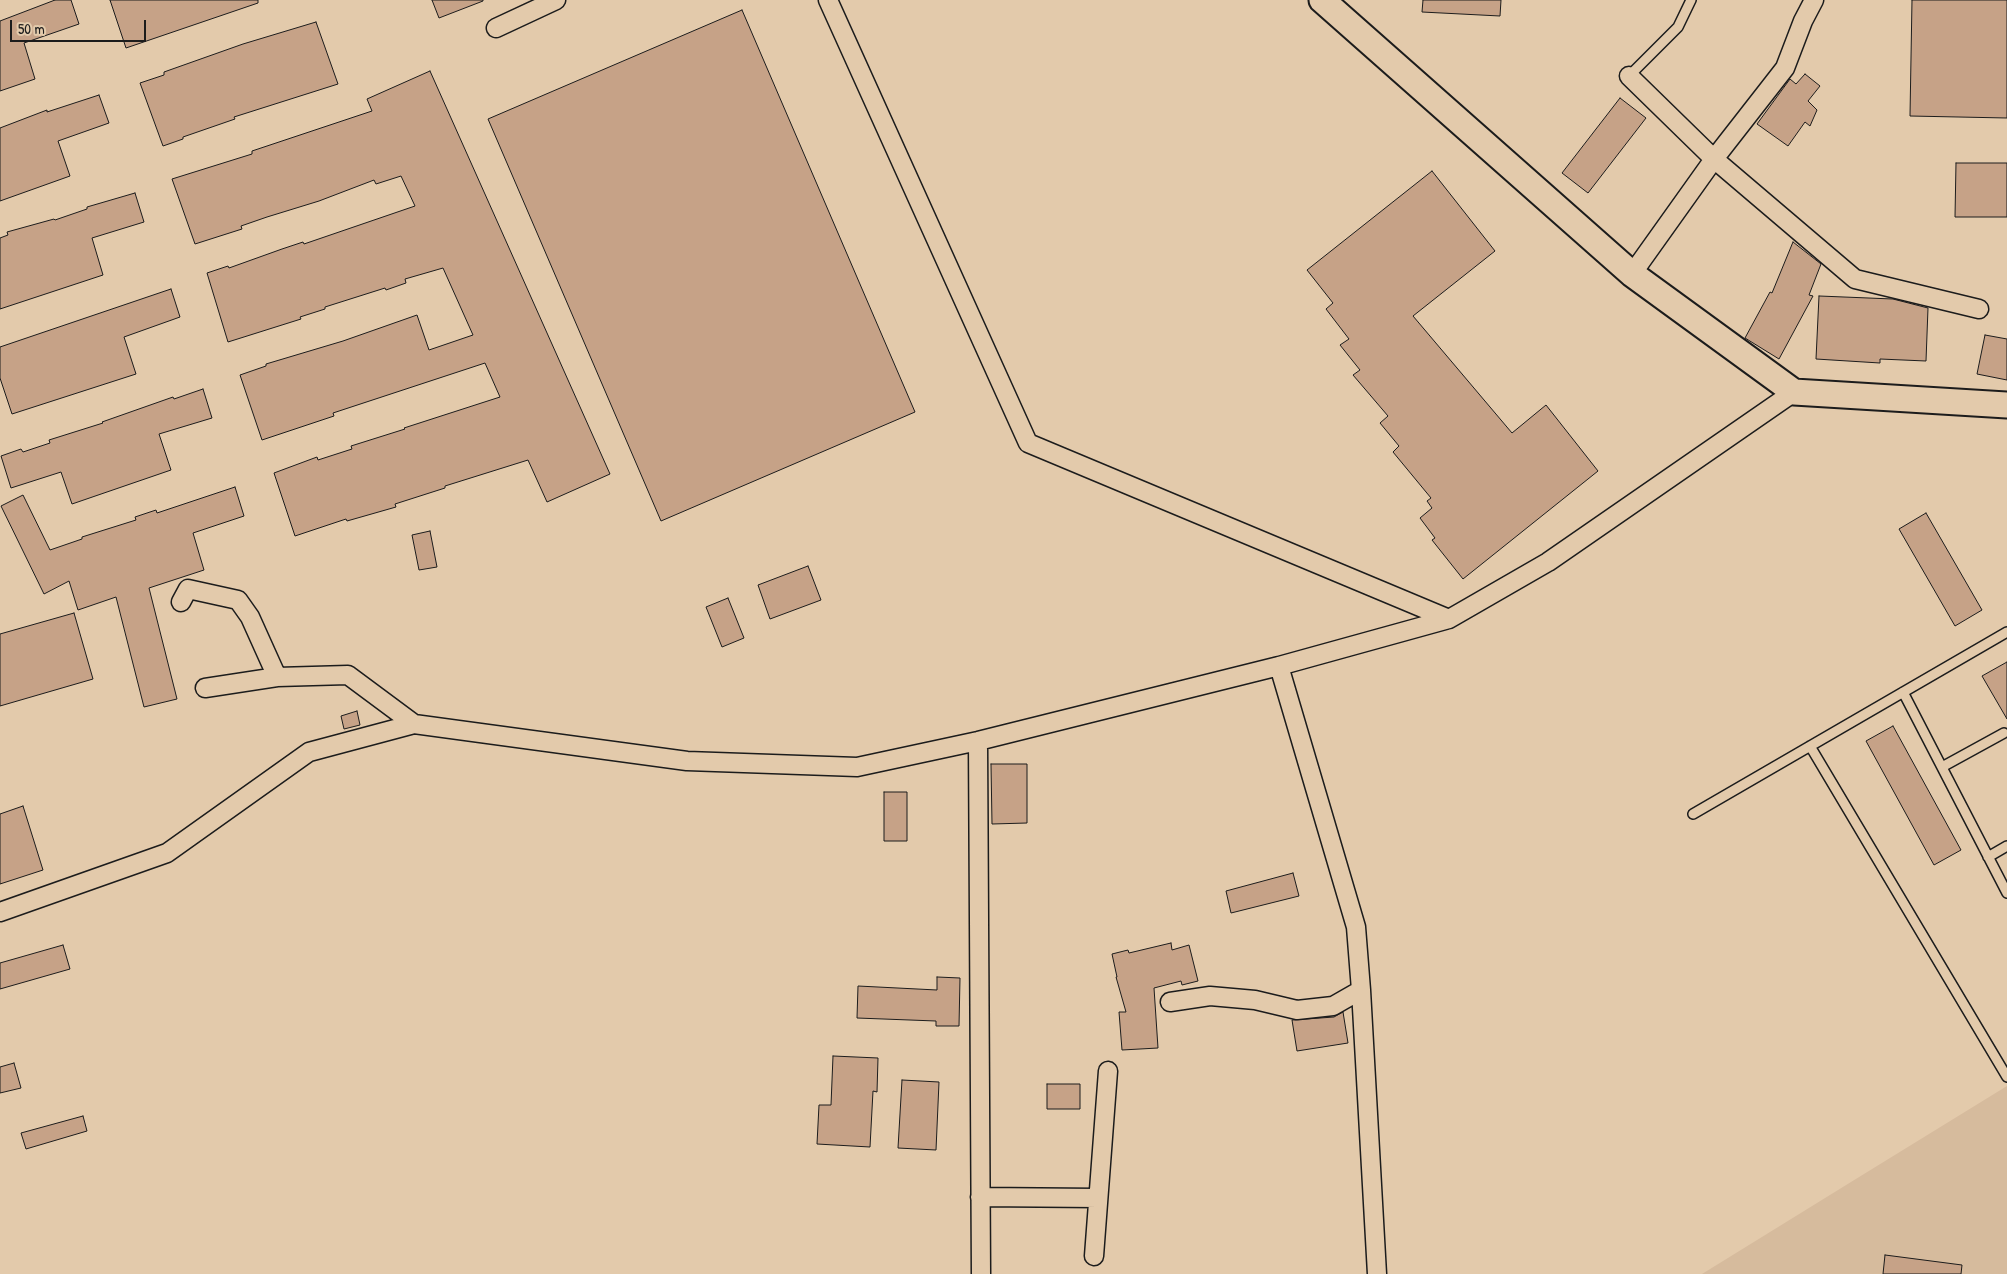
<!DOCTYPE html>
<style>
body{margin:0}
#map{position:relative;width:2007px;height:1274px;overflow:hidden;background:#e3caab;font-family:"Patrick Hand",sans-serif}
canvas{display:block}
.scale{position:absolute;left:10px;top:20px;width:136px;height:22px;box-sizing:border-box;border:2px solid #1c1c1c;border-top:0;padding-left:6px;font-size:15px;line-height:18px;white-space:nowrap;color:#1c1c1c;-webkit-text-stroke:4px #e3caab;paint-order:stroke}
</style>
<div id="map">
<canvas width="2007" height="1274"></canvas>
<div class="scale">50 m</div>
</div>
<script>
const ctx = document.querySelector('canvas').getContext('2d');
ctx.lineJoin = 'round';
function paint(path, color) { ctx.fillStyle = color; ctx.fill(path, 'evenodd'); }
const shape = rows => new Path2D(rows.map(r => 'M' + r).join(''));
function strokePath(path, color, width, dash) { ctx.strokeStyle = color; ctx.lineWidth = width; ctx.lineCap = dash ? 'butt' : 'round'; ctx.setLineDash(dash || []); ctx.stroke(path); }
paint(shape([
 [2007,1086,2007,1274,1702,1274,1851,1182]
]), '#d6bb9d');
const building = shape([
 [55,0,71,0,79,24,24,43,35,79,0,91,0,21,55,0],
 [110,0,258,0,258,3,126,48,110,0],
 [432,0,483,0,483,1,439,18,432,0],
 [1423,0,1501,0,1500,16,1422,12,1423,0],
 [1912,0,2007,0,2007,118,1910,116,1912,0],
 [742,10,915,412,661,521,488,119,742,10],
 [316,22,338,84,234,117,235,119,183,137,183,139,163,146,140,83,164,75,164,72,243,44,316,22],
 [430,71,610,474,547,502,528,460,445,486,445,488,395,504,396,507,347,521,346,519,295,536,274,473,317,457,318,460,352,449,351,446,405,429,404,428,500,397,485,363,333,413,334,416,262,440,240,375,266,366,266,364,343,341,417,315,429,350,473,335,443,268,405,279,406,283,386,290,385,288,325,307,325,309,300,317,301,319,228,342,207,273,228,266,229,268,282,249,303,242,304,244,415,206,401,176,376,184,374,180,319,201,267,217,241,226,242,229,195,244,172,179,252,154,252,151,372,111,367,99,430,71],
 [1805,74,1820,86,1808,101,1817,110,1810,126,1805,122,1788,146,1757,124,1790,79,1796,84,1805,74],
 [99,95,109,123,58,141,70,176,0,201,0,128,47,110,47,112,99,95],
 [1620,98,1646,118,1588,193,1562,173,1620,98],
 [1956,163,2007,163,2007,217,1955,217,1956,163],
 [1432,171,1495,251,1413,316,1512,433,1546,405,1598,471,1463,579,1432,540,1435,538,1420,518,1432,508,1427,501,1431,498,1393,452,1399,446,1380,423,1388,416,1353,375,1360,370,1340,345,1349,339,1326,309,1333,303,1307,270,1432,171],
 [135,193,144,222,92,238,103,275,0,309,0,238,8,235,7,232,54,219,55,220,87,209,87,207,135,193],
 [1793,242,1821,264,1809,295,1813,296,1779,359,1745,338,1770,292,1772,293,1793,242],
 [171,289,180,317,124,337,136,374,12,414,0,378,0,347,171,289],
 [1819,296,1893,299,1928,308,1926,361,1880,359,1880,363,1816,359,1819,296],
 [1985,335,2007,339,2007,380,1977,374,1985,335],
 [203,389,212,418,159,434,171,470,72,504,61,472,11,488,1,456,21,449,23,452,50,443,49,440,103,423,102,422,173,397,174,399,203,389],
 [235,487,244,516,193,533,204,570,149,588,177,699,144,707,116,597,78,610,69,581,44,594,1,506,23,495,50,550,82,539,82,537,136,520,135,517,156,510,157,513,235,487],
 [1926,513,1982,610,1955,626,1899,529,1926,513],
 [430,531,437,567,419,570,412,535,430,531],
 [808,566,821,600,770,619,758,585,808,566],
 [728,598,744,638,722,647,706,607,728,598],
 [74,613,93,679,0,706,0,634,74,613],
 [2007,662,2007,719,1982,676,2007,662],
 [357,711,360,725,344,729,341,716,357,711],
 [1893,726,1961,850,1934,865,1866,741,1893,726],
 [991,764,1027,764,1027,823,992,824,991,764],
 [884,792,907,792,907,841,884,841,884,792],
 [23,806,43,870,0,884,0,814,23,806],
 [1293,873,1299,896,1231,913,1226,891,1293,873],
 [1171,943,1172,950,1189,945,1198,981,1182,985,1181,981,1154,988,1158,1048,1122,1050,1119,1012,1126,1012,1116,977,1117,977,1112,954,1128,950,1129,953,1171,943],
 [63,945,70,969,0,989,0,963,63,945],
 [937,977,960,978,959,1026,936,1026,936,1021,857,1018,858,986,937,990,937,977],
 [1343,1012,1348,1043,1297,1051,1292,1020,1334,1017,1343,1012],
 [833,1056,878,1058,877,1092,873,1091,870,1147,817,1144,819,1105,831,1105,833,1056],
 [14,1063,21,1088,0,1093,0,1067,14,1063],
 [902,1080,939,1082,936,1150,898,1148,902,1080],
 [1047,1084,1080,1084,1080,1109,1047,1109,1047,1084],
 [83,1116,87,1131,26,1149,21,1133,83,1116],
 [1885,1255,1962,1265,1961,1274,1883,1274,1885,1255]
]);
paint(building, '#c6a287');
strokePath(building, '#1c1c1c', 1);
const service = shape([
 [1629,76,1678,27,1691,0],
 [1903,692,2007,893],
 [1810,746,2007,1077],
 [1942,767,2004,733],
 [1693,814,2007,632],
 [1988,857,2007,846]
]);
const minor = shape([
 [828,0,1028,443,1449,619],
 [496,28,556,0],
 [1629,76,1714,159,1855,279,1979,309],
 [1632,274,1714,159,1785,68,1803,21,1814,0],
 [181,602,188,589,238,600,250,617,277,677],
 [1279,666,1356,927,1361,990,1377,1274],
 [205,688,277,677,348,675,414,724],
 [978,741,981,1274],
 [0,912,167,853,309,752,414,724,687,761,857,767,978,741,1279,666,1449,619,1548,562,1794,392],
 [1170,1002,1210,996,1255,1000,1297,1010,1333,1006,1361,990],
 [980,1197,1098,1198],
 [1094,1256,1108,1071]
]);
const secondary = shape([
 [1322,0,1632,274,1794,392,2007,405]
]);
strokePath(service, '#1c1c1c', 12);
strokePath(minor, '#1c1c1c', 21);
strokePath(secondary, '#1c1c1c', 29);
strokePath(service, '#e3caab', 9);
strokePath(minor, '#e3caab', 18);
strokePath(secondary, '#e3caab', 25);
</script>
